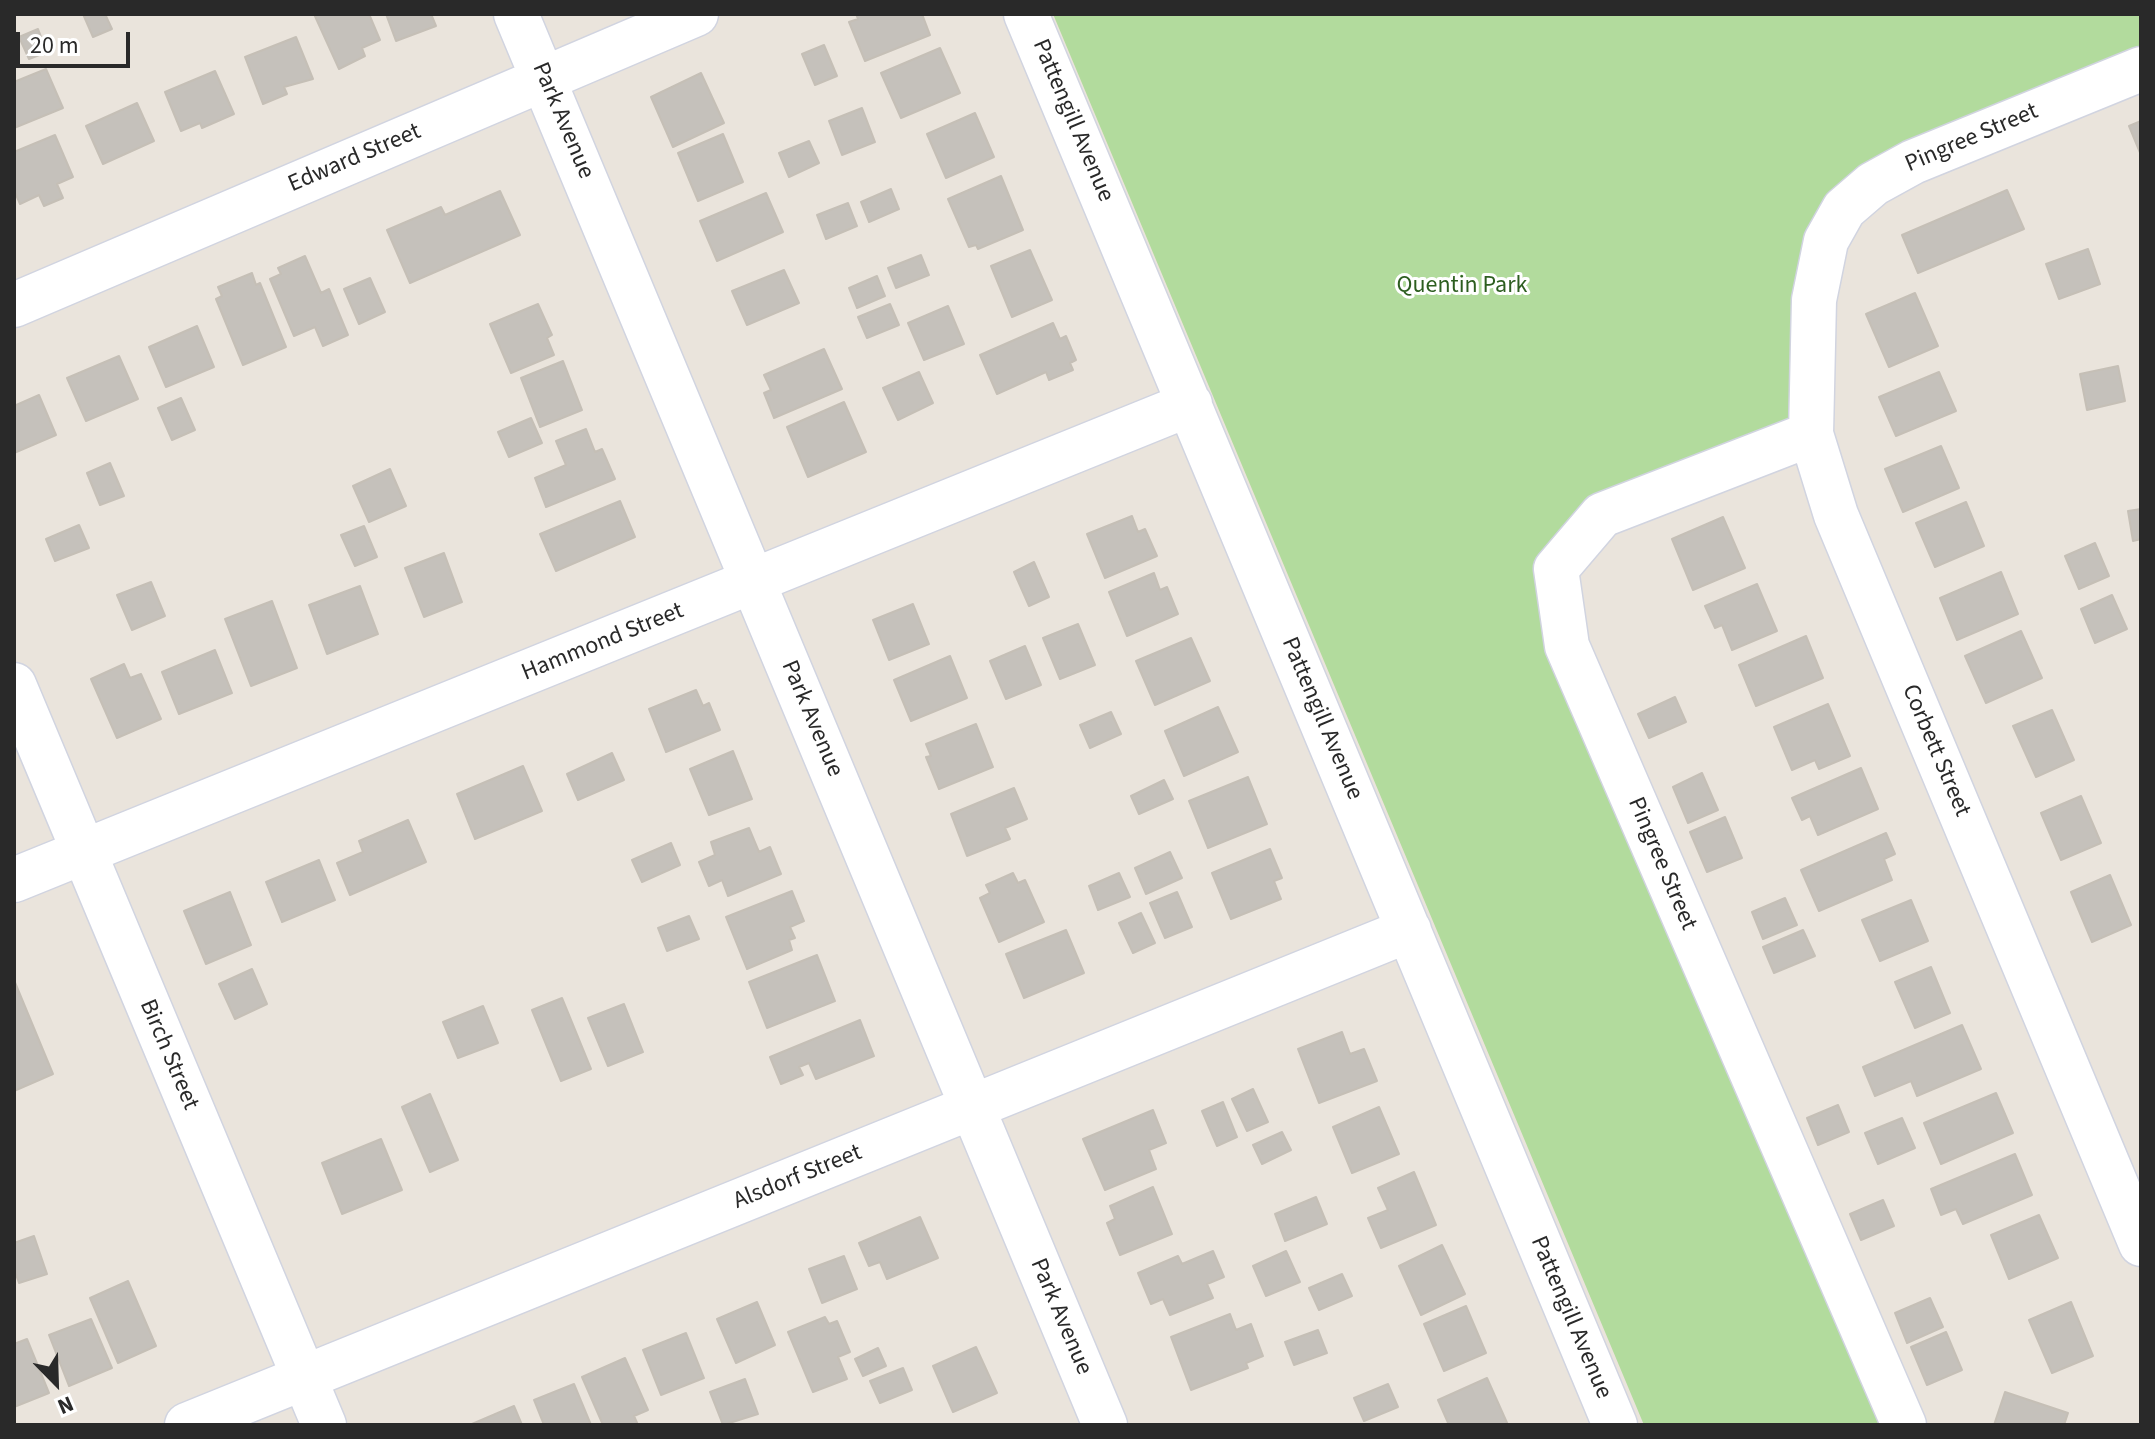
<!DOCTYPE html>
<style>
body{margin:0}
#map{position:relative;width:2155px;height:1439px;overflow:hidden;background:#eae4dc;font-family:"Source Sans 3",sans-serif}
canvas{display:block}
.frame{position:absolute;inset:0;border:16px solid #292929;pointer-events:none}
.north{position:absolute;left:16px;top:1343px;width:80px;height:80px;-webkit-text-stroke:6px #fff;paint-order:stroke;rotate:157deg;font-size:22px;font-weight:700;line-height:32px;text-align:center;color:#292929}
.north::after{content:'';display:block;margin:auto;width:28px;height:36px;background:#292929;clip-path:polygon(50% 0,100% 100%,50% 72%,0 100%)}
.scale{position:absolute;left:16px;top:32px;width:114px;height:36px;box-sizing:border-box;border:4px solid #292929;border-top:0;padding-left:10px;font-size:24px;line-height:28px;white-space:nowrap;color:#292929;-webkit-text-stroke:6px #fff;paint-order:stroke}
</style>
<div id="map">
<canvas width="2155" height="1439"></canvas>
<div class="frame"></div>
<div class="north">N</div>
<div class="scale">20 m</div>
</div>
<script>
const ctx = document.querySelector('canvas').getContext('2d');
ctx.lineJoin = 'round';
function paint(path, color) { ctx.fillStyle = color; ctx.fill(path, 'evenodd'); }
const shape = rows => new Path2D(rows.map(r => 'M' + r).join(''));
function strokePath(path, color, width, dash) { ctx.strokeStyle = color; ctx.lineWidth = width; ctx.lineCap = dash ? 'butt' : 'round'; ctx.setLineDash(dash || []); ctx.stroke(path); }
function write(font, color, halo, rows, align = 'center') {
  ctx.font = font + ' "Source Sans 3",sans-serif'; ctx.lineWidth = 6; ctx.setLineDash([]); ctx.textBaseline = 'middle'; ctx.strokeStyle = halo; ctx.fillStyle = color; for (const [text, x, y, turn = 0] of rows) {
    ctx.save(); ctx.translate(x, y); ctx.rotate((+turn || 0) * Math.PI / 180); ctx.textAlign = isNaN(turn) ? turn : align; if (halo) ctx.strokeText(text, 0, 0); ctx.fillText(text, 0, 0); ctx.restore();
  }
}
paint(shape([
 [1053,14,2141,14,2141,51,1819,235,1809,439,1591,528,1563,617,1906,1425,1644,1425]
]), '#b2db9d');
const building = shape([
 [83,14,105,14,112,29,93,37,83,14],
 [314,14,369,14,380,40,362,48,365,56,339,69,314,14],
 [386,14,431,14,436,26,396,41,386,14],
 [856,14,922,14,930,35,865,61,849,22,858,19,856,14],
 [38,29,47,52,29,59,19,37,38,29],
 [296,37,313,79,284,87,287,94,263,104,245,57,296,37],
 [824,45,837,76,815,85,802,54,824,45],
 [940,48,960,93,901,118,881,73,940,48],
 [46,69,63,108,14,128,14,82,46,69],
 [215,71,234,114,202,128,200,123,181,131,165,92,215,71],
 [701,73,724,123,673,147,651,97,701,73],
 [137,103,154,141,103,164,86,126,137,103],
 [862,108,875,142,842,155,829,121,862,108],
 [975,113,994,157,946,178,927,134,975,113],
 [2141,121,2141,155,2129,126,2141,121],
 [723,134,743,182,698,201,678,153,723,134],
 [55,135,73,177,57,184,63,198,44,206,39,195,20,204,14,190,14,152,55,135],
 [809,141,819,163,789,177,779,153,809,141],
 [1001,176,1023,230,978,249,976,245,969,247,948,199,1001,176],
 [891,189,899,209,869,222,861,202,891,189],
 [2007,190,2024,229,1918,273,1902,235,2007,190],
 [500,191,520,235,410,283,387,230,441,207,445,215,500,191],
 [766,193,783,232,717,261,700,221,766,193],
 [848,203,857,226,826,239,817,215,848,203],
 [2088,249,2100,284,2059,299,2046,264,2088,249],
 [1030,250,1052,300,1012,317,991,266,1030,250],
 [921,255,929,275,896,288,888,268,921,255],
 [305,256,321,293,329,289,348,335,323,346,315,327,294,336,270,279,281,274,278,268,305,256],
 [784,270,799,303,747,325,732,291,784,270],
 [252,273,256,285,260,283,286,347,243,365,216,299,222,296,218,287,252,273],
 [877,276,885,296,857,308,849,288,877,276],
 [370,278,385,312,359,324,344,289,370,278],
 [1915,293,1938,346,1889,367,1866,314,1915,293],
 [538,304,552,335,547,338,554,355,511,373,490,324,538,304],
 [890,304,899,325,867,338,858,317,890,304],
 [948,306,964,344,924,360,908,323,948,306],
 [1053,323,1060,339,1066,336,1076,360,1070,363,1073,370,1049,380,1046,372,997,394,980,355,1053,323],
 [197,326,214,367,166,387,149,347,197,326],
 [824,349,842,389,774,418,764,393,771,390,764,375,824,349],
 [119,356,138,399,86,421,67,378,119,356],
 [563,361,582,410,540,427,521,378,563,361],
 [2118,366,2125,401,2087,410,2080,374,2118,366],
 [919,372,933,403,898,420,883,388,919,372],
 [1939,372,1956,411,1896,436,1879,397,1939,372],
 [39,395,56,435,14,453,14,406,39,395],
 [181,398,195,430,172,440,158,408,181,398],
 [844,402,866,452,808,477,787,427,844,402],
 [531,418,542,443,509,457,498,432,531,418],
 [586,429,595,452,602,449,615,479,546,507,535,478,566,465,556,441,586,429],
 [1941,446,1959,488,1903,512,1885,469,1941,446],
 [110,463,124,496,100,505,87,473,110,463],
 [390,469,406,506,369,522,353,486,390,469],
 [620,501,635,537,556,571,540,534,620,501],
 [1966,502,1984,546,1935,567,1916,523,1966,502],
 [2141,509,2141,539,2133,541,2128,511,2141,509],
 [1132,516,1138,532,1145,529,1157,556,1105,578,1087,534,1132,516],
 [1723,517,1745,568,1693,590,1672,539,1723,517],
 [79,525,89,548,55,561,46,539,79,525],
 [364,526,377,557,355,566,341,535,364,526],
 [2095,543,2109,576,2079,589,2065,556,2095,543],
 [444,553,462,602,424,617,405,568,444,553],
 [1034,562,1049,597,1029,606,1014,572,1034,562],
 [2001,572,2018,614,1957,640,1940,598,2001,572],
 [1154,573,1160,590,1167,587,1178,614,1127,636,1109,592,1154,573],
 [151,582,165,616,132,630,117,595,151,582],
 [1757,584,1777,631,1732,650,1722,625,1715,628,1705,606,1757,584],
 [360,586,378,634,327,654,309,605,360,586],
 [2112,595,2127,629,2095,643,2081,609,2112,595],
 [272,601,297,668,251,686,225,619,272,601],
 [913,604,929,644,889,660,873,620,913,604],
 [1078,624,1095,665,1060,679,1043,638,1078,624],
 [2021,631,2042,678,1986,703,1965,656,2021,631],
 [1806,636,1823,678,1756,706,1739,665,1806,636],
 [1191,638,1210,681,1155,705,1136,661,1191,638],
 [1025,646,1041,685,1006,699,990,661,1025,646],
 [215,650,232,693,179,714,162,672,215,650],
 [950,656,967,698,911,721,894,680,950,656],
 [124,664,130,678,141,674,161,719,117,738,91,679,124,664],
 [696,690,703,706,709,703,720,730,666,752,649,709,696,690],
 [1675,697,1686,722,1649,738,1638,714,1675,697],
 [1828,704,1850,756,1819,769,1815,760,1792,770,1774,727,1828,704],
 [1218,707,1238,752,1184,776,1165,731,1218,707],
 [2052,710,2074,760,2036,777,2013,726,2052,710],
 [1111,712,1121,734,1090,748,1080,725,1111,712],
 [976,724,993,767,939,789,926,757,931,756,926,744,976,724],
 [733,751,752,799,709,815,690,769,733,751],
 [612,753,624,780,578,800,567,774,612,753],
 [523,766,542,811,475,839,457,794,523,766],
 [1861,768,1878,809,1818,835,1810,816,1802,820,1792,798,1861,768],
 [1702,773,1718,810,1688,823,1673,787,1702,773],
 [1248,777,1267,824,1208,848,1189,801,1248,777],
 [1164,780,1173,799,1139,814,1131,796,1164,780],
 [1014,788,1027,819,1005,828,1010,839,967,856,951,814,1014,788],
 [2081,796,2101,843,2061,860,2041,813,2081,796],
 [1725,817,1742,858,1707,872,1690,832,1725,817],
 [408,820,426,862,350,895,337,863,363,852,359,841,408,820],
 [749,828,759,852,770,847,781,874,728,896,722,880,709,886,699,862,715,855,711,842,749,828],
 [1886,833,1895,854,1884,859,1892,880,1819,911,1801,870,1886,833],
 [671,843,680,865,642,882,632,860,671,843],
 [1270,849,1282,878,1274,881,1281,899,1231,919,1212,873,1270,849],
 [1170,852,1182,878,1146,894,1135,868,1170,852],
 [319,860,335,900,282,922,266,882,319,860],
 [1013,873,1018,883,1025,880,1044,922,999,942,980,898,990,893,986,885,1013,873],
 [1119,873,1130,897,1098,910,1089,886,1119,873],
 [2110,875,2131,925,2092,942,2071,892,2110,875],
 [792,891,804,921,790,927,795,938,789,940,792,950,747,969,726,917,792,891],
 [230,892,251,945,206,964,184,911,230,892],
 [1177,892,1192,927,1165,938,1150,903,1177,892],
 [1785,898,1797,925,1763,939,1752,912,1785,898],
 [1911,900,1928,941,1880,961,1862,920,1911,900],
 [1141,913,1155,943,1133,953,1119,923,1141,913],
 [689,916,699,939,667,951,658,928,689,916],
 [1066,930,1084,973,1024,998,1006,954,1066,930],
 [1803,930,1815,956,1774,973,1763,947,1803,930],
 [817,955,835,1001,767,1028,749,982,817,955],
 [1931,967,1950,1013,1915,1028,1895,982,1931,967],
 [252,969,267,1004,235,1019,219,984,252,969],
 [14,980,53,1074,14,1091,14,980],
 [562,998,591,1069,561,1081,532,1010,562,998],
 [624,1004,643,1052,608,1066,588,1018,624,1004],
 [483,1006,498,1043,458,1058,443,1022,483,1006],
 [860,1020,874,1056,816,1079,809,1063,799,1067,803,1075,781,1084,770,1057,860,1020],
 [1962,1025,1981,1069,1917,1096,1911,1081,1875,1096,1863,1067,1962,1025],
 [1342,1032,1350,1054,1364,1049,1377,1081,1319,1103,1298,1049,1342,1032],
 [1253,1089,1268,1122,1247,1131,1232,1099,1253,1089],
 [1996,1093,2013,1133,1941,1164,1924,1123,1996,1093],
 [430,1094,458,1160,430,1172,402,1107,430,1094],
 [1223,1102,1237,1137,1217,1146,1202,1111,1223,1102],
 [1838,1105,1849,1132,1818,1145,1807,1118,1838,1105],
 [1379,1107,1399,1154,1352,1173,1333,1127,1379,1107],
 [1153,1110,1166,1143,1149,1150,1156,1169,1105,1190,1083,1139,1153,1110],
 [1902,1118,1915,1148,1878,1164,1865,1133,1902,1118],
 [1282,1132,1291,1150,1262,1164,1253,1145,1282,1132],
 [381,1139,402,1190,342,1214,322,1163,381,1139],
 [2015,1154,2032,1195,1963,1224,1956,1209,1941,1215,1931,1189,2015,1154],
 [1414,1172,1436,1225,1381,1248,1368,1218,1388,1210,1378,1188,1414,1172],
 [1153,1187,1172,1234,1120,1255,1107,1223,1115,1219,1110,1206,1153,1187],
 [1316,1197,1327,1224,1285,1241,1275,1214,1316,1197],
 [1883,1200,1894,1226,1861,1240,1850,1214,1883,1200],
 [2039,1215,2058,1258,2009,1279,1991,1235,2039,1215],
 [920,1217,938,1258,887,1279,880,1262,869,1266,859,1243,920,1217],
 [34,1236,47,1274,19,1283,14,1269,14,1243,34,1236],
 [1442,1245,1465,1294,1421,1315,1399,1266,1442,1245],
 [1213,1251,1224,1277,1207,1284,1213,1298,1170,1315,1163,1299,1151,1304,1138,1273,1178,1256,1182,1264,1213,1251],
 [1286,1251,1300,1282,1266,1296,1253,1266,1286,1251],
 [844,1256,857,1289,822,1303,809,1269,844,1256],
 [1342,1274,1352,1296,1319,1310,1309,1288,1342,1274],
 [128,1281,156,1346,118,1363,90,1298,128,1281],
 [1930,1298,1943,1327,1907,1343,1895,1313,1930,1298],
 [757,1302,775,1345,736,1363,717,1319,757,1302],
 [2071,1302,2093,1356,2052,1373,2029,1320,2071,1302],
 [1466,1306,1486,1353,1444,1371,1424,1324,1466,1306],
 [1230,1314,1236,1330,1251,1324,1263,1356,1246,1363,1248,1368,1191,1390,1171,1337,1230,1314],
 [825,1317,829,1324,837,1321,850,1352,838,1357,847,1379,813,1392,788,1332,825,1317],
 [91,1319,112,1368,69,1386,49,1335,91,1319],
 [1318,1330,1327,1353,1294,1365,1285,1342,1318,1330],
 [1946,1332,1962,1370,1927,1385,1911,1347,1946,1332],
 [686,1333,704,1378,661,1395,643,1350,686,1333],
 [27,1339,49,1393,14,1407,14,1344,27,1339],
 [976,1347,997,1393,953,1412,933,1366,976,1347],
 [878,1348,886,1366,863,1376,855,1359,878,1348],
 [625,1358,648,1410,634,1416,638,1425,603,1425,582,1377,625,1358],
 [903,1368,912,1390,880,1403,870,1381,903,1368],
 [1487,1378,1508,1425,1449,1425,1438,1400,1487,1378],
 [745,1379,758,1414,723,1425,710,1392,745,1379],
 [574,1384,591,1425,544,1425,534,1400,574,1384],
 [1388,1384,1398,1407,1364,1421,1354,1398,1388,1384],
 [2005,1392,2068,1413,2064,1425,1994,1425,2005,1392],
 [514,1406,522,1425,472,1425,472,1424,514,1406]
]);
paint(building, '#c5c1bb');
strokePath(building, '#c5bfb6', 2);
const minor = shape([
 [516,14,1105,1425],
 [1026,14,1615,1425],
 [2141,69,1913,162,1873,184,1844,209,1826,241,1814,300,1811,434,1836,515,2141,1244],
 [14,305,696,14],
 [1811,434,1602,515,1556,569,1567,646,1904,1425],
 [14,685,324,1425],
 [14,880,1190,404],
 [187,1425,1409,930]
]);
strokePath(minor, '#d1d4e0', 47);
strokePath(minor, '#fff', 44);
write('24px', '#292929', '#fff', [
 ["Park Avenue",562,121,67],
 ["Pattengill Avenue",1072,121,67],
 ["Pingree Street",1972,139,-23],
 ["Edward Street",355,159,-23],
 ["Hammond Street",603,643,-22],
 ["Park Avenue",811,719,67],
 ["Pattengill Avenue",1321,719,67],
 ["Corbett Street",1935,751,67],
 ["Pingree Street",1661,864,67],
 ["Birch Street",168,1055,67],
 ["Alsdorf Street",798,1178,-22],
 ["Park Avenue",1060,1317,67],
 ["Pattengill Avenue",1570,1318,67]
]);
write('24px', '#2d5e20', '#fff', [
 ["Quentin Park",1462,287]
]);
</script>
